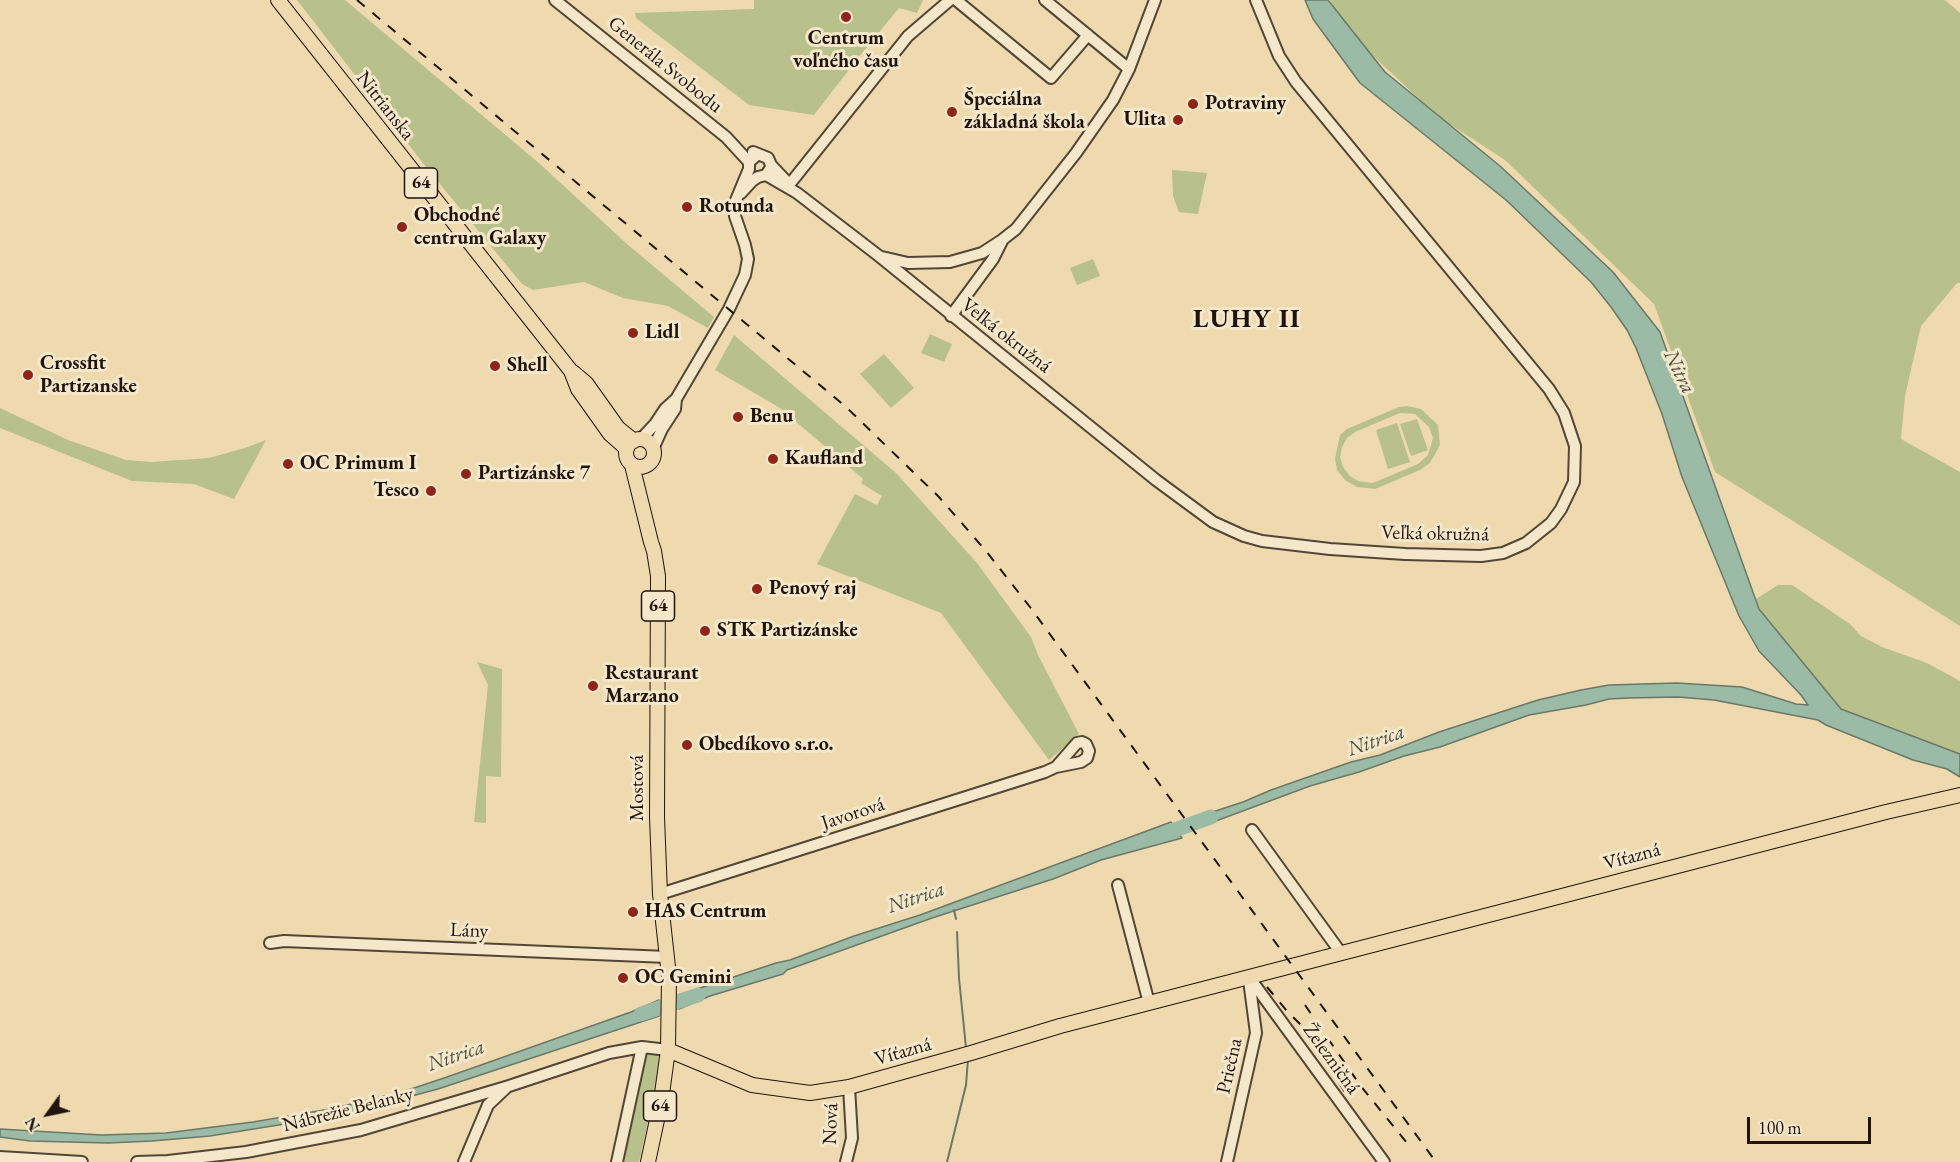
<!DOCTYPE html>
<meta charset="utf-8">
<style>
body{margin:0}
#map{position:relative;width:1960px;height:1162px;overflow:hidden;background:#eedaae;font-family:"EB Garamond",serif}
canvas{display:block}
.north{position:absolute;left:18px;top:1084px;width:60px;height:60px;-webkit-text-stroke:4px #f4e7ca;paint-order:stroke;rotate:237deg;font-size:16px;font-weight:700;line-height:24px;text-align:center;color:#21140e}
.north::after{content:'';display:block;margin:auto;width:21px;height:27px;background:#21140e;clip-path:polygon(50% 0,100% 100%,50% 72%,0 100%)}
.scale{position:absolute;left:1747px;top:1117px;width:124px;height:27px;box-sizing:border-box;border:3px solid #21140e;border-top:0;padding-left:8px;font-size:18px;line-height:21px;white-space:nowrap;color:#21140e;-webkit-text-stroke:4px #f4e7ca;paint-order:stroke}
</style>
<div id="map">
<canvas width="1960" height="1162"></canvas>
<div class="north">N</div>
<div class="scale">100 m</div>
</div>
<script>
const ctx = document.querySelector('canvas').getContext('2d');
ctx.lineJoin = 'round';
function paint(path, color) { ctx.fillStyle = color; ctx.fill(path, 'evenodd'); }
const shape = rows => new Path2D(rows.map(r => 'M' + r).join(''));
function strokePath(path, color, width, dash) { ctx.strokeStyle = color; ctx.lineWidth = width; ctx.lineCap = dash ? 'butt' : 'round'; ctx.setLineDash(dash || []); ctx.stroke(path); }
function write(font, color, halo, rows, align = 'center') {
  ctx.font = font + ' "EB Garamond",serif'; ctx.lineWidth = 6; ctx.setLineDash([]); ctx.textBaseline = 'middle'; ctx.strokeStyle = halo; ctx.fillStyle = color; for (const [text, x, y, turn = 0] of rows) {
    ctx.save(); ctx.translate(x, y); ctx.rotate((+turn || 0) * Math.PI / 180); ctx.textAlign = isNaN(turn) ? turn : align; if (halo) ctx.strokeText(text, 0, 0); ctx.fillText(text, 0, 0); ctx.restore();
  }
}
paint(shape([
 [297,0,345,0,540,164,627,244,714,317,708,328,668,306,623,298,584,282,533,290,522,284,426,167],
 [754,0,923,0,917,13,899,8,858,58,814,115,749,105,636,18,635,13,754,9],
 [1330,0,1945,0,1960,13,1960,283,1957,283,1921,326,1905,396,1901,439,1960,472,1960,626,1715,472,1654,304,1505,160,1437,116,1349,33],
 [1172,170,1207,173,1198,214,1179,212,1173,196],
 [1093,259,1100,276,1077,285,1070,268],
 [930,334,952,344,944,362,921,353],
 [734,335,896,473,977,563,1031,637,1038,655,1079,734,1049,760,941,613,817,564,855,494,877,505,882,496,861,483,863,479,780,408,715,370],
 [884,354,914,388,891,408,860,374],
 [1407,406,1421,409,1438,425,1440,445,1430,463,1420,470,1375,489,1357,487,1345,480,1337,470,1335,459,1340,435,1347,429,1399,407],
 [1400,413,1415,414,1429,427,1433,438,1428,455,1418,464,1373,483,1358,481,1350,476,1343,467,1340,457,1342,447,1347,438,1355,432],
 [0,408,68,440,126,460,152,462,209,458,245,448,266,440,234,499,194,484,132,481,0,428],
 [1417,419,1428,450,1411,456,1400,424],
 [1397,423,1410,462,1388,469,1376,430],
 [1778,585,1792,585,1850,624,1861,636,1882,647,1927,663,1960,681,1960,754,1840,708,1759,608,1756,599],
 [477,662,502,669,501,777,486,776,486,823,474,822,488,685],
 [644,1051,663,1054,639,1162,620,1162]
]), '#b8c08b');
const water = shape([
 [1305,0,1328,0,1385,72,1500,166,1613,272,1660,332,1759,609,1841,709,1960,754,1960,777,1947,769,1913,760,1826,725,1818,720,1714,700,1678,697,1628,698,1609,699,1586,705,1529,715,1440,747,1404,756,1359,772,1310,786,1197,828,1191,819,1243,802,1271,790,1351,762,1380,755,1439,732,1538,700,1581,690,1609,685,1677,683,1742,687,1796,704,1808,705,1801,695,1759,651,1739,616,1682,477,1662,414,1636,348,1627,330,1611,307,1591,282,1506,200,1360,83,1313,19,1305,0],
 [1171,822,1182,838,1101,860,1053,879,932,918,787,970,783,974,710,996,679,1009,679,995,776,963,790,960,854,936,920,915,1171,822],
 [659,1000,659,1016,438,1089,341,1115,210,1136,152,1141,108,1143,30,1141,0,1137,0,1129,101,1135,166,1133,253,1122,330,1109,402,1092,447,1077,631,1012,659,1000]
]);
paint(water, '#9bbba6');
strokePath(water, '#6a7869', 1.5);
strokePath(shape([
 [954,910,956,919],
 [957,932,959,978,966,1048],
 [947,1162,966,1085,968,1059]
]), '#6a7869', 2);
strokePath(shape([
 [1158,836,1211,817],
 [641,1014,698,995]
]), '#9bbba6', 15);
const minor = shape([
 [555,0,726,137,749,162],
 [956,0,1051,78,1088,35],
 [1045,0,1129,69],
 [753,152,768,158,771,165,789,184],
 [766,175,797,193,879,256,1156,480,1213,522,1244,536,1262,541,1330,549,1405,554,1481,556,1503,553,1526,543,1551,523,1561,509,1574,482,1575,446,1564,413,1549,389,1296,82,1279,56,1256,0],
 [789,185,908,36,950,0],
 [741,193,752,181,758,177,766,175,770,169],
 [882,257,908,263,950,262,982,253,1002,240,1016,229,1076,153,1113,100,1129,69,1155,0],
 [951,316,993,259,1002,241],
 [641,439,655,424,665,409,676,399,729,309,745,275,748,259,745,245,735,216,734,205,749,169,749,162,757,155],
 [653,449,662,429,675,409,676,399],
 [1252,830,1341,953],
 [1118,885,1149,1003],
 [660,894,1045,772,1056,767,1081,762,1087,758,1089,751,1086,744,1082,742,1077,743,1056,767],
 [270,943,284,941,667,957],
 [1249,977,1384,1162],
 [0,1157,82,1162],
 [137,1162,168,1161,246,1152,361,1130,509,1086,609,1053,642,1047,668,1050],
 [464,1162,488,1105,506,1088],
 [617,1162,642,1047],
 [846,1162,852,1138,849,1087],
 [1227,1162,1256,1033,1249,980]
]);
const major = shape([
 [278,0,571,371,578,389,610,434,627,449],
 [573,372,586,383,618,428,634,441],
 '626 453a14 14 0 1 1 28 0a14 14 0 1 1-28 0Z',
 [632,465,651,542,654,551,658,576,657,817,660,894,669,976,668,1050,661,1101,648,1162],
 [668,1050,752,1085,810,1093,849,1087,971,1053,1060,1026,1886,812,1960,795]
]);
strokePath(minor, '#544636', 14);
strokePath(major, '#21140e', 16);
strokePath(minor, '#f4e7ca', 10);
strokePath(major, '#eedaae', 14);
strokePath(shape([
 [357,0,845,406,939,497,986,551,1030,607,1436,1162],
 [1267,987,1287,1011,1331,1055],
 [1305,1005,1360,1085,1407,1143],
 [1318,1049,1345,1092]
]), '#21140e', 2, [10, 10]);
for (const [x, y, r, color] of [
 [846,17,6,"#8f2418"],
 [1193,104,6,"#8f2418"],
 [952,112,6,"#8f2418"],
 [1178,120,6,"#8f2418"],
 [687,207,6,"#8f2418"],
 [402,227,6,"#8f2418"],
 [633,333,6,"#8f2418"],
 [495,366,6,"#8f2418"],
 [28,375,6,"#8f2418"],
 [738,417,6,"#8f2418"],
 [773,459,6,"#8f2418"],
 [288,464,6,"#8f2418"],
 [466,474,6,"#8f2418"],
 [431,491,6,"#8f2418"],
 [757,589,6,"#8f2418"],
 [705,631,6,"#8f2418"],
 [593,686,6,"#8f2418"],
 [687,745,6,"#8f2418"],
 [633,912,6,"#8f2418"],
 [623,978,6,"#8f2418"]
]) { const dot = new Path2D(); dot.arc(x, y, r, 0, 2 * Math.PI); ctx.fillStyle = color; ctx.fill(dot); strokePath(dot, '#f4e7ca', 2); }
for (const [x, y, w] of [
 [421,183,33],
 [658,606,33],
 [660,1106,33]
]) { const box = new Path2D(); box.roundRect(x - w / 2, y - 15, w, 30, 4.5); ctx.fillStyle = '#f4e7ca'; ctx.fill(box); strokePath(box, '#21140e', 1.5); }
write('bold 18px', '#21140e', null, [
 ["64",421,183],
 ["64",658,606],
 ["64",660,1106]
]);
write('bold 20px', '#21140e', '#f4e7ca', [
 ["Centrum",846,39,"center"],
 ["voľného času",846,62,"center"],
 ["Špeciálna",964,100],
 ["základná škola",964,123],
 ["Potraviny",1205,104],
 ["Ulita",1166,120,"right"],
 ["Rotunda",699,207],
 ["Obchodné",414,216],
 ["centrum Galaxy",414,239],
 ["Lidl",645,333],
 ["Crossfit",40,364],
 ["Partizanske",40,387],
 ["Shell",507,366],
 ["Benu",750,417],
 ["Kaufland",785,459],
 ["OC Primum I",300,464],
 ["Partizánske 7",478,474],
 ["Tesco",419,491,"right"],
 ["Penový raj",769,589],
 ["STK Partizánske",717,631],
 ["Restaurant",605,674],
 ["Marzano",605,697],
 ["Obedíkovo s.r.o.",699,745],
 ["HAS Centrum",645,912],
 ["OC Gemini",635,978]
], 'left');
write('20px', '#21140e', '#f4e7ca', [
 ["Generála Svobodu",665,65,39],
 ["Nitrianska",385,106,52],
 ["Veľká okružná",1006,336,38],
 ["Veľká okružná",1435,534,1],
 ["Mostová",638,788,-90],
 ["Javorová",853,814,-18],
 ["Víťazná",1632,857,-15],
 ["Lány",469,931,2],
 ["Víťazná",903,1052,-16],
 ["Železničná",1331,1059,54],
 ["Priečna",1230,1066,-77],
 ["Nábrežie Belanky",348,1110,-14],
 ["Nová",831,1124,-88]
]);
write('italic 21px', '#4c4e43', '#f4e7ca', [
 ["Nitra",1679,372,64],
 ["Nitrica",1376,741,-19],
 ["Nitrica",916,898,-19],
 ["Nitrica",456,1056,-19]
]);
ctx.letterSpacing = '1.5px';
write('bold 26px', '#21140e', '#f4e7ca', [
 ["LUHY II",1247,320]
]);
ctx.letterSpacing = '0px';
</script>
